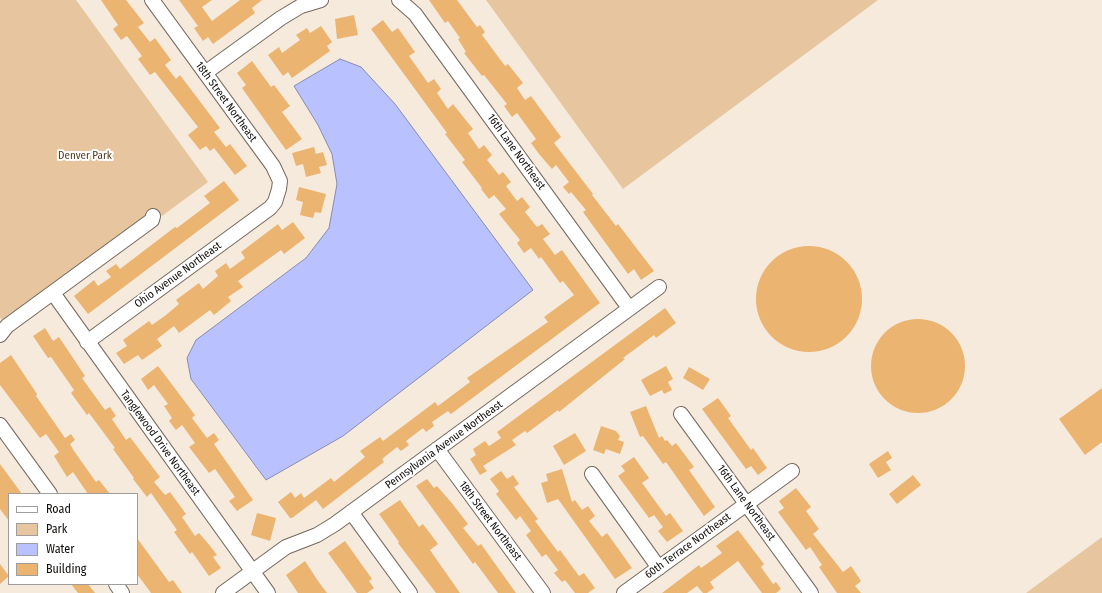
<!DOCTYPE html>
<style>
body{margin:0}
#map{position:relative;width:1102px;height:593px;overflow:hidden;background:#f6eadc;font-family:"Fira Sans Condensed",sans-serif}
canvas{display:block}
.legend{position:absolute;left:8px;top:493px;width:130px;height:92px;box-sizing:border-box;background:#fff;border:1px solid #9f9e9c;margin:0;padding:5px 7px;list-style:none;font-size:12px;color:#100c08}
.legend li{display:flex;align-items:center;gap:8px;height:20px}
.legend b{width:20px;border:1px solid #9f9e9c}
</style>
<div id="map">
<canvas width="1102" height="593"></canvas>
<ul class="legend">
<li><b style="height:5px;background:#fff"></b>Road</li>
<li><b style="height:11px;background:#e7c59e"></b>Park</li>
<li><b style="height:11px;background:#b9c2fe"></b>Water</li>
<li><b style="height:11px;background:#ebb470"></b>Building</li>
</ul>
</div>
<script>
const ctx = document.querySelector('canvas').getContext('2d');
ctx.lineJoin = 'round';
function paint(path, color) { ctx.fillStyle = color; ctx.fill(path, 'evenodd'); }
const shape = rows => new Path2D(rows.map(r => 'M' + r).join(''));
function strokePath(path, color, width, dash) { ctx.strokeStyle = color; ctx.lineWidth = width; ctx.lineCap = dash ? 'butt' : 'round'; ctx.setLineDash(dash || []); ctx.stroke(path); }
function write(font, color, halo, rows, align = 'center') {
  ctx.font = font + ' "Fira Sans Condensed",sans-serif'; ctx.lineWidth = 4; ctx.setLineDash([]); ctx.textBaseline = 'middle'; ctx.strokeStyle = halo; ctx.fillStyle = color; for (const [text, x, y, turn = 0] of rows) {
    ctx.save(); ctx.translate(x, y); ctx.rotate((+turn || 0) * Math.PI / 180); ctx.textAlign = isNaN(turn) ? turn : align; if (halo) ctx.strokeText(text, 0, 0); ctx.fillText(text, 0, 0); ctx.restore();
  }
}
paint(shape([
 [0,0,76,0,208,182,162,216,157,210,3,322,0,317],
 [486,0,878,0,623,189],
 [1102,537,1102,593,1026,593]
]), '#e7c59e');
const water = shape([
 [340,59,361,67,395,104,533,290,343,436,266,480,191,379,187,358,196,340,306,258,329,228,337,184,332,154,318,125,294,86,340,59]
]);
paint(water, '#b9c2fe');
strokePath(water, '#868bb4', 1);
paint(shape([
 [101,0,126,0,144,23,138,27,150,42,155,38,171,60,165,65,176,79,180,75,220,128,214,132,226,147,230,144,247,166,235,175,214,148,210,151,206,146,200,150,188,135,198,127,155,72,150,75,138,59,142,56,127,36,121,40,113,29,118,25],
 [179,0,212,0,202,7,212,21,240,0,262,0,252,8,255,13,213,44,208,37,203,41,194,28,198,26],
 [429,0,457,0,477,27,480,25,485,32,482,35,505,66,508,64,523,83,517,88,525,100,531,96,561,137,554,143,593,194,592,195,616,226,618,224,654,271,641,280,634,269,628,274,583,212,586,210,571,192,569,194,563,187,569,182,556,165,552,169,539,154,531,143,536,139,517,113,512,117,504,106,507,104,484,75,482,76,464,53,466,52,458,39,460,38,448,21,445,23],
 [354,15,358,35,337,39,335,19],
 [383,20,392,32,398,28,415,52,409,56,428,83,434,79,441,89,437,93,448,109,453,104,473,129,468,133,479,149,484,145,492,155,487,160,499,175,503,172,511,182,506,186,517,201,522,197,530,207,525,212,537,227,542,224,550,234,543,239,555,255,562,250,600,303,451,414,448,411,432,422,434,426,426,432,423,428,406,441,409,445,401,451,397,447,382,459,384,462,323,509,316,500,292,518,290,518,278,502,291,492,295,498,301,493,304,498,331,478,334,482,365,457,360,451,380,437,383,441,435,402,438,406,470,382,467,378,548,322,544,317,574,295,563,281,560,283,541,257,539,259,531,248,524,253,517,243,520,240,499,214,506,209,494,195,489,199,481,189,482,188,462,162,465,160,445,134,447,133,371,29],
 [321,26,332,42,327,46,330,51,292,78,288,72,283,76,268,55,279,47,282,53,300,40,296,35,307,28,310,33],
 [252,61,271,87,274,85,290,106,282,112,302,139,286,150,242,88,246,85,237,73],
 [314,147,316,154,323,152,327,165,319,167,321,173,306,177,303,164,296,166,292,153],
 [224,181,239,200,88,314,74,296,94,280,98,286,111,277,106,271,116,264,120,269,175,227,177,228,210,203,204,196],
 [299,187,326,194,321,213,315,212,313,218,300,215,303,202,296,200],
 [293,222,305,238,284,254,281,250,238,281,243,287,228,297,231,301,214,315,210,310,179,333,174,326,157,339,162,346,142,360,138,355,124,364,116,353,127,346,123,340,149,321,152,325,166,315,179,304,176,300,199,283,203,289,218,276,215,271,226,263,230,269,245,258,241,252,278,224,282,230],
 '756 299a53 53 0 1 1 106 0a53 53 0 1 1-106 0Z',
 [665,308,676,323,656,338,654,335,623,358,625,359,559,412,558,410,527,433,525,431,512,440,516,445,483,466,487,471,480,475,470,459,476,455,473,449,485,441,489,446,501,438,497,432],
 '871 366a47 47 0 1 1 94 0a47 47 0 1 1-94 0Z',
 [45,328,53,341,59,337,85,376,82,378,105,410,110,407,116,416,112,419,126,440,130,437,160,477,154,482,165,495,170,492,186,514,182,517,195,536,199,533,211,547,217,555,213,557,221,568,209,576,192,552,190,554,174,532,177,530,151,493,147,497,133,479,134,478,113,449,115,448,89,413,87,415,71,393,74,390,51,357,48,358,33,336],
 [11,355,37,394,36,396,65,438,71,434,75,440,70,444,74,451,96,482,99,480,110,494,88,494,73,472,67,477,54,456,59,452,46,434,40,438,0,385,0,363],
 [158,366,195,415,192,418,207,438,214,433,219,440,214,444,253,500,237,511,229,501,235,497,215,469,209,473,189,447,195,443,182,425,176,430,169,421,172,418,164,406,168,404,154,385,148,390,141,379],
 [666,366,673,379,668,382,672,390,664,394,662,390,650,396,641,380],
 [689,367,710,379,703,390,683,378],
 [1102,388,1102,442,1085,455,1059,419],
 [718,398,731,416,728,418,751,450,753,448,767,468,758,475,751,466,746,469,702,409],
 [646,406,659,438,662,436,665,441,667,440,672,446,676,443,694,467,689,470,715,507,704,516,666,462,663,464,643,436,640,437,630,412],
 [601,426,616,431,620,436,618,440,624,442,620,454,606,449,604,454,593,450],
 [575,433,586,451,564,465,553,446],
 [888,451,892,458,886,462,891,470,878,478,869,464],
 [634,457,649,478,642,483,666,516,670,513,683,531,667,542,658,531,663,527,654,515,649,518,618,476,625,471,621,466],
 [0,464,22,494,9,494,9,521,0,509],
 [562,469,572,502,575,500,582,510,588,506,595,516,589,521,602,537,607,533,632,568,615,579,558,499,547,503,541,483,548,481,546,474],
 [501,471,507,479,513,475,519,484,514,487,538,519,535,521,558,552,560,550,579,576,584,573,595,588,588,593,575,593,565,580,562,582,554,573,558,570,546,554,542,557,526,535,531,531,520,516,516,520,496,494,499,491,490,479],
 [913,475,921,485,897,504,889,494],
 [427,479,434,488,437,486,451,502,468,524,463,528,478,546,481,544,516,593,498,593,475,562,473,564,416,486],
 [796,488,811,507,806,511,819,529,813,534,843,572,851,566,861,581,855,586,861,593,837,593,819,567,822,565,810,547,806,550,778,512,784,508,779,501],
 [400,500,419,527,423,524,438,544,430,550,460,593,436,593,398,543,399,542,379,514],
 [257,513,276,518,270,541,251,535],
 [738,530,764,564,761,567,773,584,776,582,781,589,776,593,762,593,738,561,710,582,714,588,707,593,703,593,697,586,687,593,662,593,699,565,701,568,722,553,716,546],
 [137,538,169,582,173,580,182,593,151,593,137,574],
 [345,541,372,579,369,581,374,588,367,593,357,593,328,553],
 [305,561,318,581,327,593,298,593,286,575],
 [0,564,9,576,0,584],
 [71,584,88,584,95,593,78,593]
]), '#ebb470');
const minor = shape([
 [399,0,415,14,629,308],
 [205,73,281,18,301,6,321,0],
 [53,293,268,593],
 [0,335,7,326,152,220,153,216],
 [87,342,270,208,275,202,279,189,280,181,273,166,152,0],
 [681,414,811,593],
 [0,425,50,494],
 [437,449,543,593],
 [592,474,659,568],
 [351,512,410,593],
 [116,584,122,593],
 [223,593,286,547,317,535,335,524,659,287],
 [624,593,792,471]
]);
strokePath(minor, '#73695d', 16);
strokePath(minor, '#fff', 14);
write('11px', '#100c08', '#fff', [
 ["18th Street Northeast",226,102,54],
 ["16th Lane Northeast",516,152,54],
 ["Ohio Avenue Northeast",178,275,-36],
 ["Tanglewood Drive Northeast",160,443,54],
 ["Pennsylvania Avenue Northeast",444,445,-36],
 ["16th Lane Northeast",746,503,54],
 ["18th Street Northeast",490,521,53],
 ["60th Terrace Northeast",688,546,-36]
]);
write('11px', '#50391c', '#fff', [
 ["Denver Park",85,156]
]);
</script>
